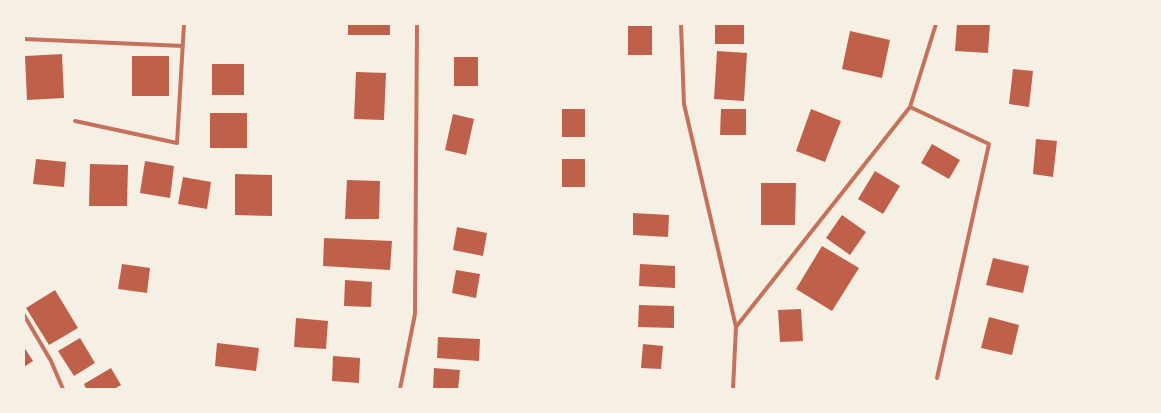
<!DOCTYPE html>
<style>
body{margin:0}
#map{position:relative;width:1161px;height:413px;overflow:hidden;background:#f6efe4;font-family:Mulish,sans-serif}
canvas{display:block}
.frame{position:absolute;inset:0;border:25px solid #f6efe4;pointer-events:none}
</style>
<div id="map">
<canvas width="1161" height="413"></canvas>
<div class="frame"></div>
</div>
<script>
const ctx = document.querySelector('canvas').getContext('2d');
ctx.lineJoin = 'round';
function paint(path, color) { ctx.fillStyle = color; ctx.fill(path, 'evenodd'); }
const shape = rows => new Path2D(rows.map(r => 'M' + r).join(''));
function strokePath(path, color, width, dash) { ctx.strokeStyle = color; ctx.lineWidth = width; ctx.lineCap = dash ? 'butt' : 'round'; ctx.setLineDash(dash || []); ctx.stroke(path); }
paint(shape([
 [348,24,390,24,390,35,348,35],
 [715,24,744,24,744,44,715,44],
 [957,24,990,24,988,53,955,51],
 [628,26,652,26,652,55,628,55],
 [850,31,890,40,882,78,842,69],
 [717,51,747,53,744,101,714,99],
 [62,54,64,98,27,100,25,56],
 [132,56,169,56,169,96,132,96],
 [454,57,478,57,478,86,454,86],
 [212,64,244,64,244,95,212,95],
 [1013,69,1033,71,1029,107,1009,104],
 [356,72,386,73,384,120,354,119],
 [562,109,585,109,585,137,562,137],
 [721,109,746,109,746,135,720,135],
 [811,109,841,121,825,162,796,151],
 [210,113,247,113,247,148,210,148],
 [453,114,474,119,466,155,445,150],
 [1036,139,1057,141,1053,177,1033,174],
 [932,144,960,160,949,179,921,163],
 [36,159,66,162,64,187,33,184],
 [562,159,585,159,585,187,562,187],
 [145,161,174,166,170,198,140,193],
 [90,164,128,165,127,206,89,206],
 [875,171,900,186,883,214,858,199],
 [235,174,272,175,272,216,235,215],
 [183,177,211,182,207,209,178,204],
 [347,180,380,181,379,219,345,219],
 [761,183,796,183,795,225,761,225],
 [633,213,669,215,668,237,633,235],
 [842,215,866,232,850,255,826,238],
 [457,227,487,233,483,256,453,250],
 [324,238,392,241,390,270,323,266],
 [822,246,859,268,832,311,796,289],
 [993,258,1029,266,1023,293,986,285],
 [122,264,150,268,147,293,118,289],
 [640,264,675,266,675,288,639,286],
 [456,270,480,274,476,298,452,293],
 [345,280,372,282,371,307,344,306],
 [55,290,78,328,49,345,26,308],
 [639,305,674,306,674,328,638,327],
 [801,309,803,341,780,342,778,310],
 [989,317,1019,325,1012,355,981,348],
 [296,318,328,321,326,349,294,347],
 [438,337,480,339,479,361,437,358],
 [80,338,95,363,74,376,58,351],
 [217,343,259,348,256,371,215,366],
 [643,344,663,346,661,369,641,368],
 [24,347,33,361,24,367],
 [333,356,360,358,359,383,332,381],
 [111,368,121,385,114,389,86,389,84,384],
 [434,368,460,370,458,389,433,389]
]), '#bf614a');
strokePath(shape([
 [681,24,684,104,736,327,733,389],
 [24,39,183,46],
 [910,107,989,144,937,378],
 [75,121,177,143,184,24],
 [24,315,51,361,63,389],
 [736,327,910,107,936,24],
 [400,389,415,314,417,24]
]), '#c5725c', 4);
</script>
